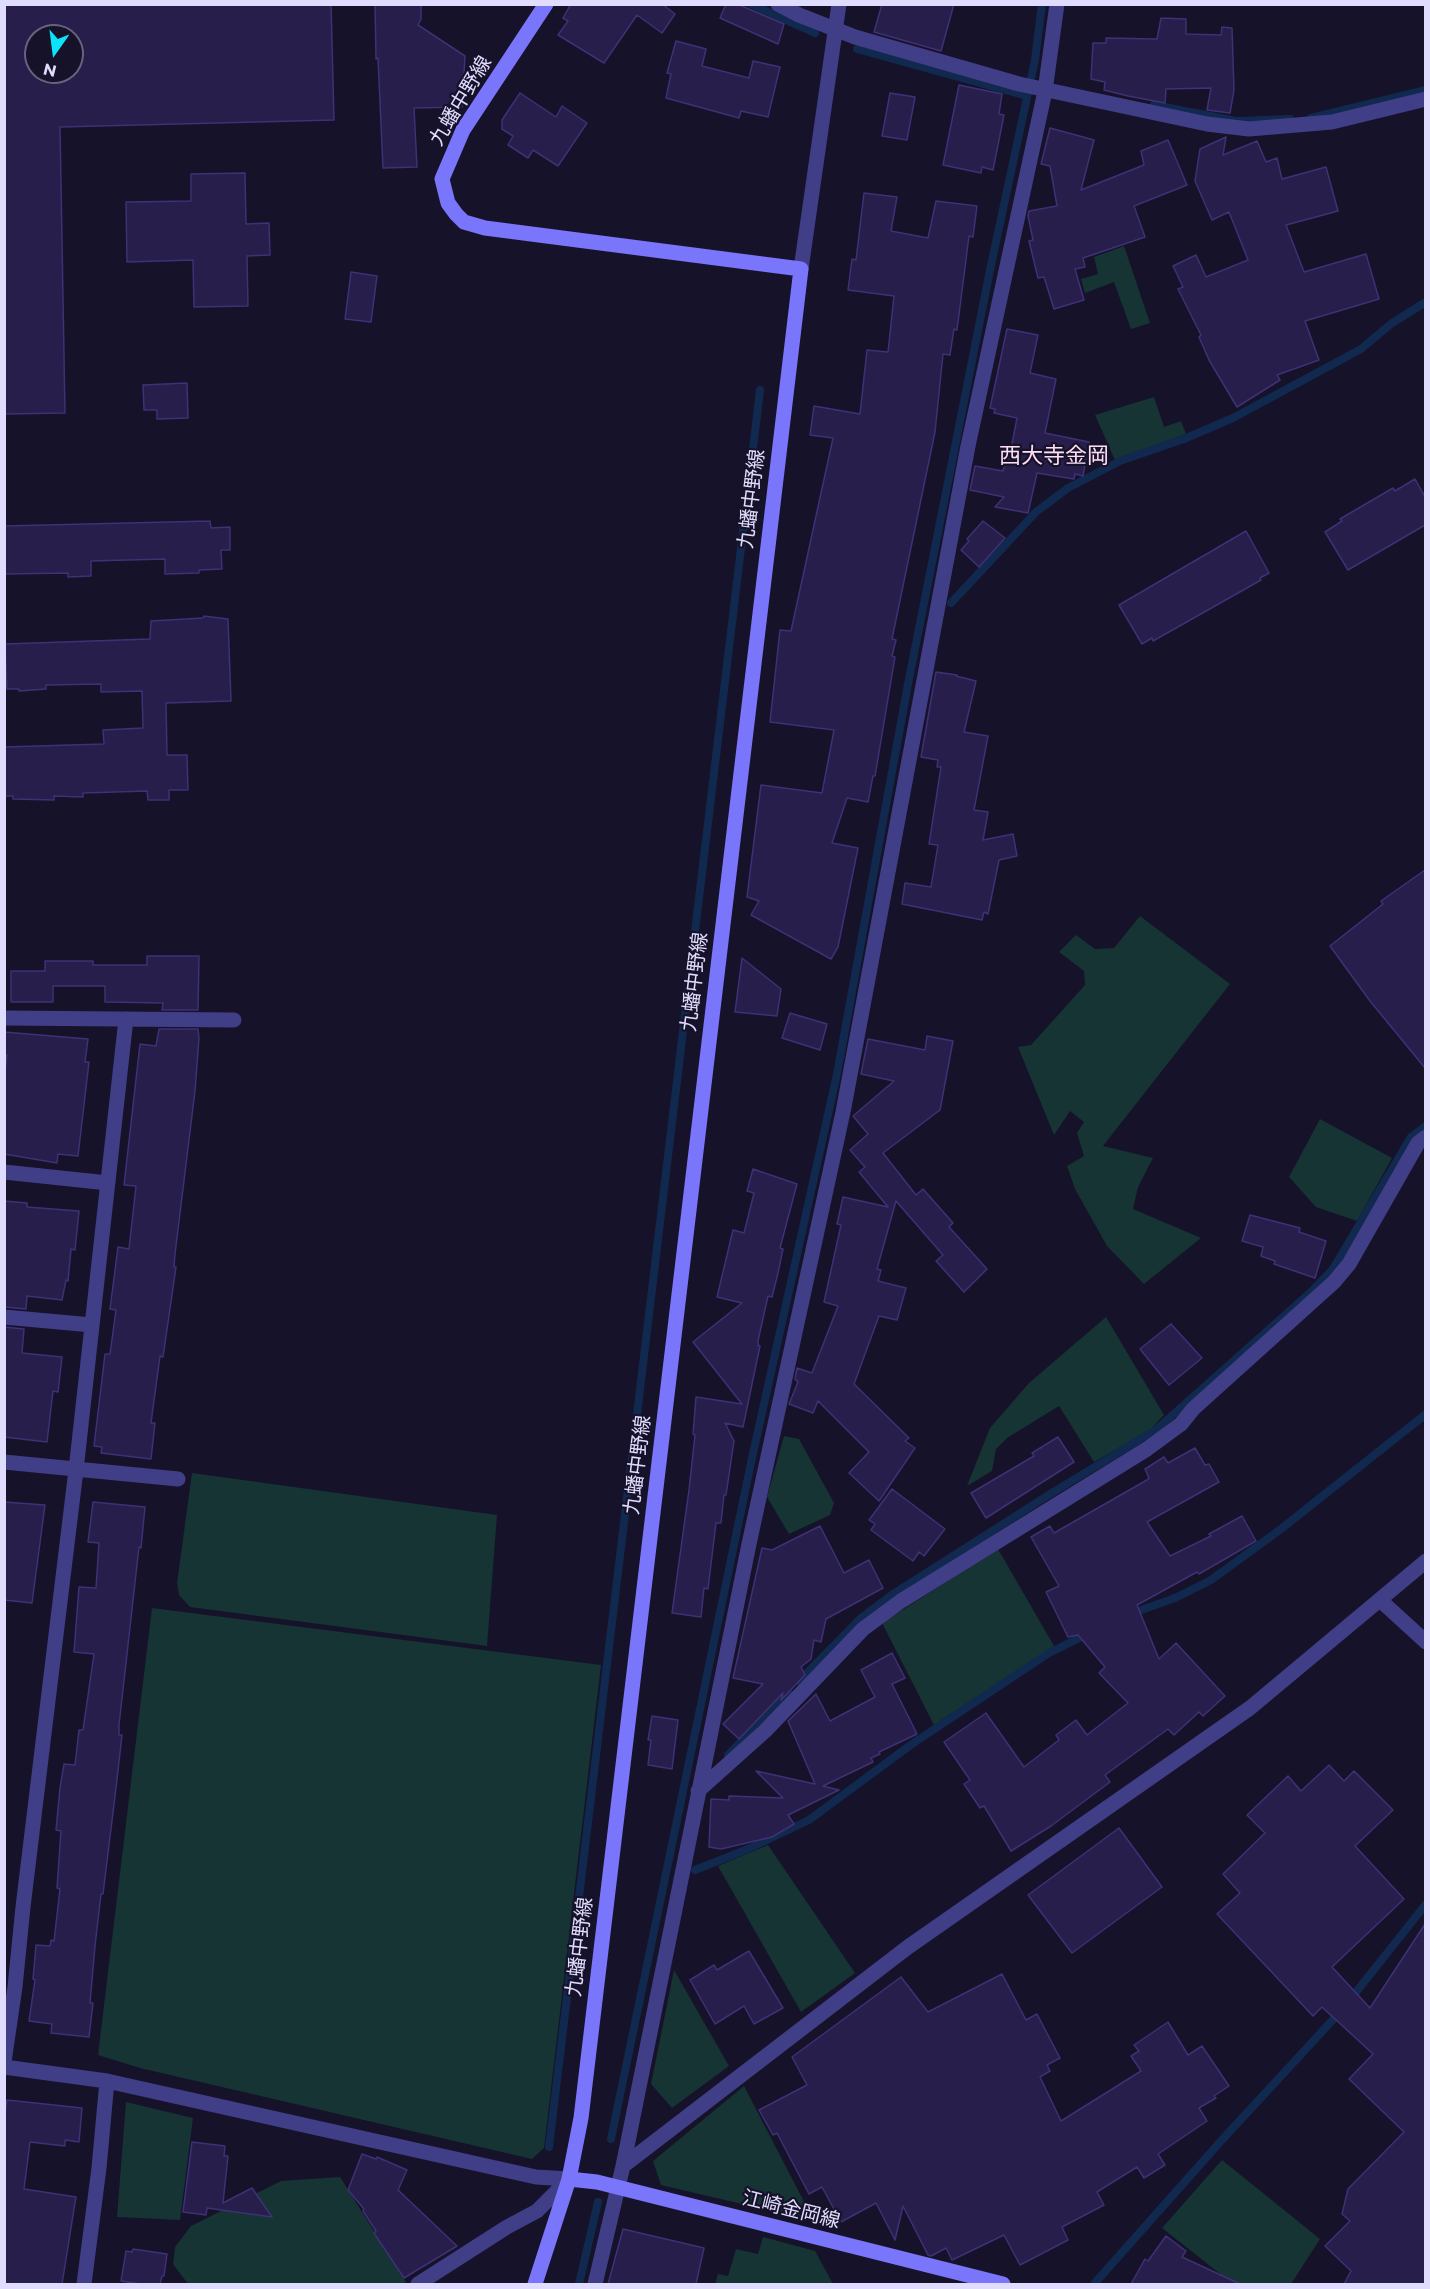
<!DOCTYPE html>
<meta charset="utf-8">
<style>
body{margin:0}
#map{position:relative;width:1430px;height:2289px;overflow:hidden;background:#16122a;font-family:Montserrat,sans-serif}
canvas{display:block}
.frame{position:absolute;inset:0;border:6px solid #e0dcfe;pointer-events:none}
.north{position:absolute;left:24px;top:24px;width:60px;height:60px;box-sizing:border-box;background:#16122a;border:2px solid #67637f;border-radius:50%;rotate:194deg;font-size:16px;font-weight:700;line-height:24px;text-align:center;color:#e0dcfe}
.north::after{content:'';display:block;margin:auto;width:21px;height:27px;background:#0de2f9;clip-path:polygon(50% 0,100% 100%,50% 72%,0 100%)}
</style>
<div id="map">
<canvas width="1430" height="2289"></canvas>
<div class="frame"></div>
<div class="north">N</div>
</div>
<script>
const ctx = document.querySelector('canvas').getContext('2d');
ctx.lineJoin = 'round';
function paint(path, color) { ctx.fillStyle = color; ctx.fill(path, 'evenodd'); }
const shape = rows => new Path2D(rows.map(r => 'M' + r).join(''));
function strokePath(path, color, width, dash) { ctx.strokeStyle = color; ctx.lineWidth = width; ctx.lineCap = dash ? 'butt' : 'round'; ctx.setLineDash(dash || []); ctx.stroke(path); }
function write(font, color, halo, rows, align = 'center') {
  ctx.font = font + ' Montserrat,"Noto Sans JP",sans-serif'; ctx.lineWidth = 4.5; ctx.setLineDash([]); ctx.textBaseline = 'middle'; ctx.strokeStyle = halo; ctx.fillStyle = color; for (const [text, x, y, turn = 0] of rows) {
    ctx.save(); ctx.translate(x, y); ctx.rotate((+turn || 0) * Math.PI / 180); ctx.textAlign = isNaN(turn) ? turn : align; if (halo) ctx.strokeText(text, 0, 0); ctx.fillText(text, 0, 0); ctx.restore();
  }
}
paint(shape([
 [1124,246,1150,323,1131,329,1114,282,1085,293,1081,279,1098,274,1094,257],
 [1154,397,1164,427,1181,421,1186,434,1115,460,1095,415],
 [1140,916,1230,984,1103,1146,1153,1158,1138,1187,1133,1209,1201,1238,1144,1284,1107,1246,1075,1189,1067,1166,1084,1156,1077,1133,1084,1122,1070,1111,1054,1135,1018,1047,1031,1045,1085,985,1084,971,1059,952,1076,935,1095,949,1114,948],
 [1320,1119,1392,1158,1357,1221,1316,1207,1289,1177],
 [1106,1317,1164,1415,1151,1429,1094,1462,1059,1406,1007,1438,996,1449,992,1471,967,1486,990,1428,1029,1383],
 [784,1436,799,1439,834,1503,830,1515,789,1534,767,1497],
 [192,1473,497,1515,487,1646,190,1607,179,1595,177,1583],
 [998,1549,1054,1646,934,1725,882,1623],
 [152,1608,601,1665,544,2148,532,2159,140,2068,98,2055],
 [768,1845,855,1973,801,2012,718,1866],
 [674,1970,729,2066,672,2108,651,2084],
 [744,2086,814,2221,661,2185,653,2161],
 [126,2102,193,2118,180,2220,117,2217],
 [1222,2160,1320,2239,1291,2284,1233,2284,1162,2228],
 [340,2177,406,2282,403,2284,188,2284,173,2264,175,2247,191,2226,281,2181],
 [763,2237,815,2251,833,2284,715,2284,718,2274,728,2276,736,2249,758,2254]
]), '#153433');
strokePath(shape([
 [751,4,815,33],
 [857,49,1027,96],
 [1154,105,1236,121,1290,119],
 [1311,118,1426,90],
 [951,603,1036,512,1068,488,1120,461,1184,439,1233,418,1361,349,1392,323,1426,302],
 [1130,1614,1175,1598,1211,1580,1281,1529,1426,1414],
 [799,1681,860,1619,893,1594,1047,1496,1157,1429,1311,1292,1333,1269,1411,1137,1426,1126],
 [728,1755,788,1692],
 [695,1870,748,1849,809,1820,912,1744,1049,1653,1089,1633],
 [1349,2001,1426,1904],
 [611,2139,752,1458,837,1074,908,684,990,270,1035,60,1042,4],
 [549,2147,760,390],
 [579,2284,598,2202],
 [1094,2284,1221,2141,1341,2011]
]), '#11294f', 8);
const building = shape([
 [4,4,331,4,334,120,60,127,65,413,4,414,4,4],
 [36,36,72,36,72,72,36,72,36,36],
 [375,4,421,4,421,19,418,25,465,56,462,107,414,108,417,167,383,168,378,58,376,59,375,4],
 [571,4,662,4,675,14,662,33,637,15,604,63,558,35,568,21,563,18,571,4],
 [726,4,737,4,784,24,778,44,720,18,726,4],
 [882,4,954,4,941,51,874,32,882,4],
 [1161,18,1186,19,1186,34,1221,35,1222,27,1232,28,1234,90,1230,113,1207,110,1211,88,1166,89,1165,103,1128,96,1104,90,1105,82,1091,79,1093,43,1106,43,1106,38,1157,39,1161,18],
 [676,41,706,49,702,66,749,78,753,61,780,67,768,117,741,111,739,118,666,98,671,74,667,73,676,41],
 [959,85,1002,94,999,114,1004,115,993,170,982,167,981,173,943,165,959,85],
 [520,93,556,117,562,106,587,123,558,166,533,150,528,158,508,145,513,136,502,129,502,120,520,93],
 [890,93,915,97,907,140,882,136,890,93],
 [1050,128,1094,140,1081,190,1144,165,1141,151,1168,140,1187,185,1134,206,1145,237,1083,258,1085,267,1075,269,1084,300,1054,309,1044,277,1038,278,1029,241,1033,240,1028,216,1029,211,1057,206,1050,166,1041,164,1050,128],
 [1226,137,1223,155,1257,141,1266,162,1277,158,1282,179,1326,167,1338,211,1286,225,1304,272,1366,254,1379,299,1305,321,1319,360,1277,375,1280,380,1237,407,1209,360,1199,337,1201,335,1178,289,1183,287,1173,266,1196,255,1206,277,1248,260,1229,212,1212,220,1195,181,1200,149,1226,137],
 [245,173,246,224,269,223,270,255,247,256,248,306,194,307,193,260,127,262,126,202,191,201,191,174,245,173],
 [864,193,897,197,891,231,928,238,936,201,977,206,973,237,969,236,957,330,954,329,950,355,943,354,935,432,892,639,896,640,892,656,895,657,875,776,873,776,868,802,847,798,832,843,858,848,838,947,831,959,751,915,759,901,747,897,761,785,822,793,834,730,770,722,780,630,791,631,833,438,810,435,814,406,860,414,867,350,888,352,894,296,848,290,852,259,856,260,864,193],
 [351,272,377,276,371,322,345,319,351,272],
 [1007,329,1038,335,1030,373,1056,379,1045,433,1089,442,1083,476,1075,474,1074,479,1037,473,1028,513,995,507,1004,497,970,490,975,466,1003,471,1006,459,1009,459,1017,418,994,413,995,409,990,408,1007,329],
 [187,383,188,418,157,419,157,410,144,410,143,385,187,383],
 [1415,479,1425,497,1425,525,1348,570,1325,532,1342,521,1340,519,1393,488,1395,491,1415,479],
 [210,521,211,528,230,527,230,550,221,550,222,569,199,570,199,573,165,574,165,559,91,561,91,576,68,577,68,573,4,574,4,526,210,521],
 [983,521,1005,538,979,567,961,550,969,541,967,539,983,521],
 [1246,531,1269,573,1260,578,1261,580,1153,641,1152,638,1142,644,1119,605,1246,531],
 [204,616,228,619,231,701,166,703,167,755,187,755,188,790,169,790,169,800,148,800,147,791,83,793,83,797,54,796,54,800,13,799,13,796,4,796,4,747,104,744,103,730,143,728,142,691,101,692,101,684,46,685,46,689,19,691,19,689,7,689,5,644,150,639,151,621,203,618,204,616],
 [936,672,957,675,956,676,976,681,964,732,988,736,974,810,988,812,983,840,1013,834,1017,856,999,860,988,914,984,912,982,920,902,904,905,883,931,887,938,845,929,844,941,767,937,767,938,760,921,757,936,672],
 [1425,870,1425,1068,1370,1001,1330,946,1383,904,1381,901,1425,870],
 [147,956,199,956,198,1010,162,1010,163,1003,105,1002,105,986,53,986,53,1002,11,1002,11,971,45,971,45,961,93,961,93,965,147,965,147,956],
 [742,958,781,989,777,1016,735,1012,742,958],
 [790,1013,827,1024,820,1050,782,1038,790,1013],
 [159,1029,198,1029,199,1038,195,1091,175,1254,174,1267,176,1267,163,1357,160,1356,151,1423,155,1423,151,1459,101,1453,102,1447,94,1446,105,1354,110,1354,116,1310,110,1309,118,1247,129,1249,136,1186,124,1185,140,1044,156,1046,159,1029],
 [4,1032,88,1039,85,1062,89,1062,78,1156,58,1154,57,1163,4,1154,4,1078,7,1055,4,1055,4,1032],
 [927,1036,953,1041,940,1110,883,1153,916,1195,923,1189,953,1223,949,1227,987,1269,964,1292,936,1261,943,1255,896,1201,877,1269,881,1270,878,1281,906,1288,897,1320,879,1316,854,1384,909,1438,905,1441,915,1448,879,1501,849,1473,869,1452,818,1401,813,1413,789,1404,798,1382,795,1379,797,1368,812,1373,838,1306,824,1302,841,1225,837,1224,843,1197,888,1207,859,1172,865,1167,850,1150,868,1134,853,1116,894,1081,861,1074,868,1039,925,1050,927,1036],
 [753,1169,797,1184,780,1248,783,1249,778,1273,772,1297,768,1296,758,1341,758,1345,760,1346,743,1427,725,1423,734,1441,726,1495,724,1495,721,1523,716,1523,708,1589,704,1588,701,1617,672,1613,689,1490,695,1435,693,1434,696,1397,742,1404,693,1342,742,1303,717,1297,733,1230,744,1233,754,1193,747,1191,753,1169],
 [4,1201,27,1203,27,1207,79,1211,75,1250,71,1249,68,1281,66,1280,62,1300,27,1296,26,1309,4,1307,4,1201],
 [1250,1215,1300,1228,1299,1232,1326,1241,1315,1278,1274,1264,1275,1261,1261,1256,1263,1247,1242,1241,1250,1215],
 [1171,1324,1202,1358,1169,1385,1140,1349,1171,1324],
 [4,1327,24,1329,22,1353,62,1357,58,1392,53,1391,47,1442,4,1437,4,1327],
 [1058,1437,1074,1462,986,1518,971,1493,1034,1456,1032,1453,1058,1437],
 [1195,1448,1205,1465,1209,1464,1219,1482,1147,1522,1170,1556,1211,1536,1209,1534,1242,1516,1256,1541,1199,1574,1197,1572,1137,1605,1159,1659,1176,1643,1225,1696,1203,1716,1199,1712,1174,1735,1168,1729,1105,1775,1110,1782,1051,1826,1011,1851,984,1806,980,1808,964,1784,970,1780,944,1742,986,1713,1024,1767,1059,1740,1056,1735,1076,1720,1087,1735,1128,1703,1099,1673,1105,1667,1078,1635,1068,1637,1046,1592,1059,1586,1031,1537,1050,1526,1054,1533,1147,1480,1149,1478,1145,1469,1164,1457,1168,1463,1195,1448],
 [892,1489,945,1529,924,1556,919,1552,913,1561,871,1530,875,1524,869,1520,892,1489],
 [4,1502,45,1505,32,1603,4,1600,4,1502],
 [93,1502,145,1507,141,1548,139,1547,119,1725,119,1735,122,1735,116,1788,103,1894,101,1894,95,1946,90,2003,93,2003,89,2037,51,2033,52,2024,29,2021,35,1980,33,1979,36,1945,50,1946,51,1940,54,1941,60,1889,57,1888,61,1831,56,1830,60,1788,64,1764,75,1765,79,1730,83,1730,94,1654,74,1652,79,1587,96,1588,99,1543,88,1542,93,1502],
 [820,1526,844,1573,869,1560,883,1588,826,1619,821,1642,814,1640,811,1659,801,1667,805,1675,781,1700,783,1693,739,1739,723,1724,763,1684,733,1678,762,1548,772,1550,820,1526],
 [892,1653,905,1678,892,1684,917,1734,879,1752,880,1754,871,1758,873,1762,823,1786,839,1790,788,1815,794,1824,772,1837,721,1849,709,1847,711,1799,729,1800,729,1796,783,1798,756,1771,815,1784,788,1721,816,1694,830,1721,875,1697,861,1670,892,1653],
 [652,1716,678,1720,672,1769,648,1765,651,1740,648,1740,652,1716],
 [1329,1765,1344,1781,1354,1771,1393,1810,1355,1846,1404,1899,1332,1967,1370,2008,1425,1924,1425,2284,1344,2284,1351,2271,1325,2246,1350,2221,1342,2214,1348,2189,1404,2132,1349,2079,1373,2054,1322,2007,1313,2016,1217,1914,1240,1893,1223,1874,1265,1833,1247,1815,1288,1776,1301,1791,1329,1765],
 [1119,1828,1162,1887,1072,1953,1028,1895,1119,1828],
 [749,1951,783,2008,754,2024,744,2006,715,2024,690,1980,714,1965,717,1970,749,1951],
 [1002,1974,1026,2020,1037,2014,1060,2058,1047,2065,1050,2071,1040,2077,1061,2121,1141,2071,1131,2056,1139,2051,1134,2045,1168,2022,1188,2055,1202,2046,1229,2086,1214,2096,1216,2098,1199,2108,1207,2121,1158,2154,1165,2165,1144,2178,1137,2167,1097,2192,1104,2205,1062,2227,1068,2240,1020,2265,1004,2235,952,2260,946,2248,931,2256,928,2255,903,2206,895,2240,876,2203,841,2222,822,2187,809,2194,777,2133,773,2135,759,2110,807,2085,792,2057,901,1977,928,2012,1002,1974],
 [7,2100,82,2108,79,2142,65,2140,65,2146,30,2142,24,2189,76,2197,62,2284,4,2284,4,2120,7,2100],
 [192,2142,225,2146,224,2156,228,2156,223,2203,252,2188,272,2217,207,2208,206,2215,183,2212,192,2142],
 [362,2154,376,2159,377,2157,407,2170,398,2190,457,2246,404,2278,374,2233,376,2231,363,2211,364,2209,348,2190,362,2154],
 [623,2229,704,2248,696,2284,608,2284,623,2229],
 [1166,2236,1186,2251,1182,2257,1240,2284,1131,2284,1145,2259,1148,2261,1166,2236],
 [133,2249,167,2254,164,2276,162,2276,160,2284,141,2284,121,2281,126,2251,132,2252,133,2249]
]);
paint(building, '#271e4b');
strokePath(building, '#3e3176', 1.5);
strokePath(shape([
 [778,4,799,15,855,37,1019,84,1207,124,1249,129,1332,122,1426,99],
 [4,1018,234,1020],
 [4,1172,108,1183],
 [4,1317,92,1325],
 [4,1462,178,1479],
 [1380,1600,1426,1642],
 [698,1791,765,1731,863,1629,901,1601,1147,1449,1181,1424,1193,1409,1334,1282,1349,1264,1418,1143,1426,1137],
 [4,2062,15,1987,23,1907,76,1470,126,1019],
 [4,2067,107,2081,536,2177,569,2179],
 [623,2166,749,1544,843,1112,968,446,1045,91,1057,4],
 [84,2284,99,2168,107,2081],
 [418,2284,507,2227,537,2211,569,2179],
 [595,2284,623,2166,908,1947,1250,1708,1426,1561]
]), '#413e88', 15);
strokePath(shape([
 [801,269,839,4]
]), '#413e88', 15);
strokePath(shape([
 [569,2179,597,2182,1003,2284],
 [535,2284,569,2179,581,2118,801,269,485,228,464,222,456,214,448,203,442,179,463,130,546,4]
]), '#7976fb', 15);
write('20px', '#e0dcfe', '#16122a', [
 ["九蟠中野線",461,101,-59],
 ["九蟠中野線",752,499,-83],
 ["九蟠中野線",695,982,-83],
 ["九蟠中野線",638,1465,-83],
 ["九蟠中野線",580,1947,-83],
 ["江崎金岡線",791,2210,14]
]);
write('22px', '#fedef3', '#16122a', [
 ["西大寺金岡",1054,457]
]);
</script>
